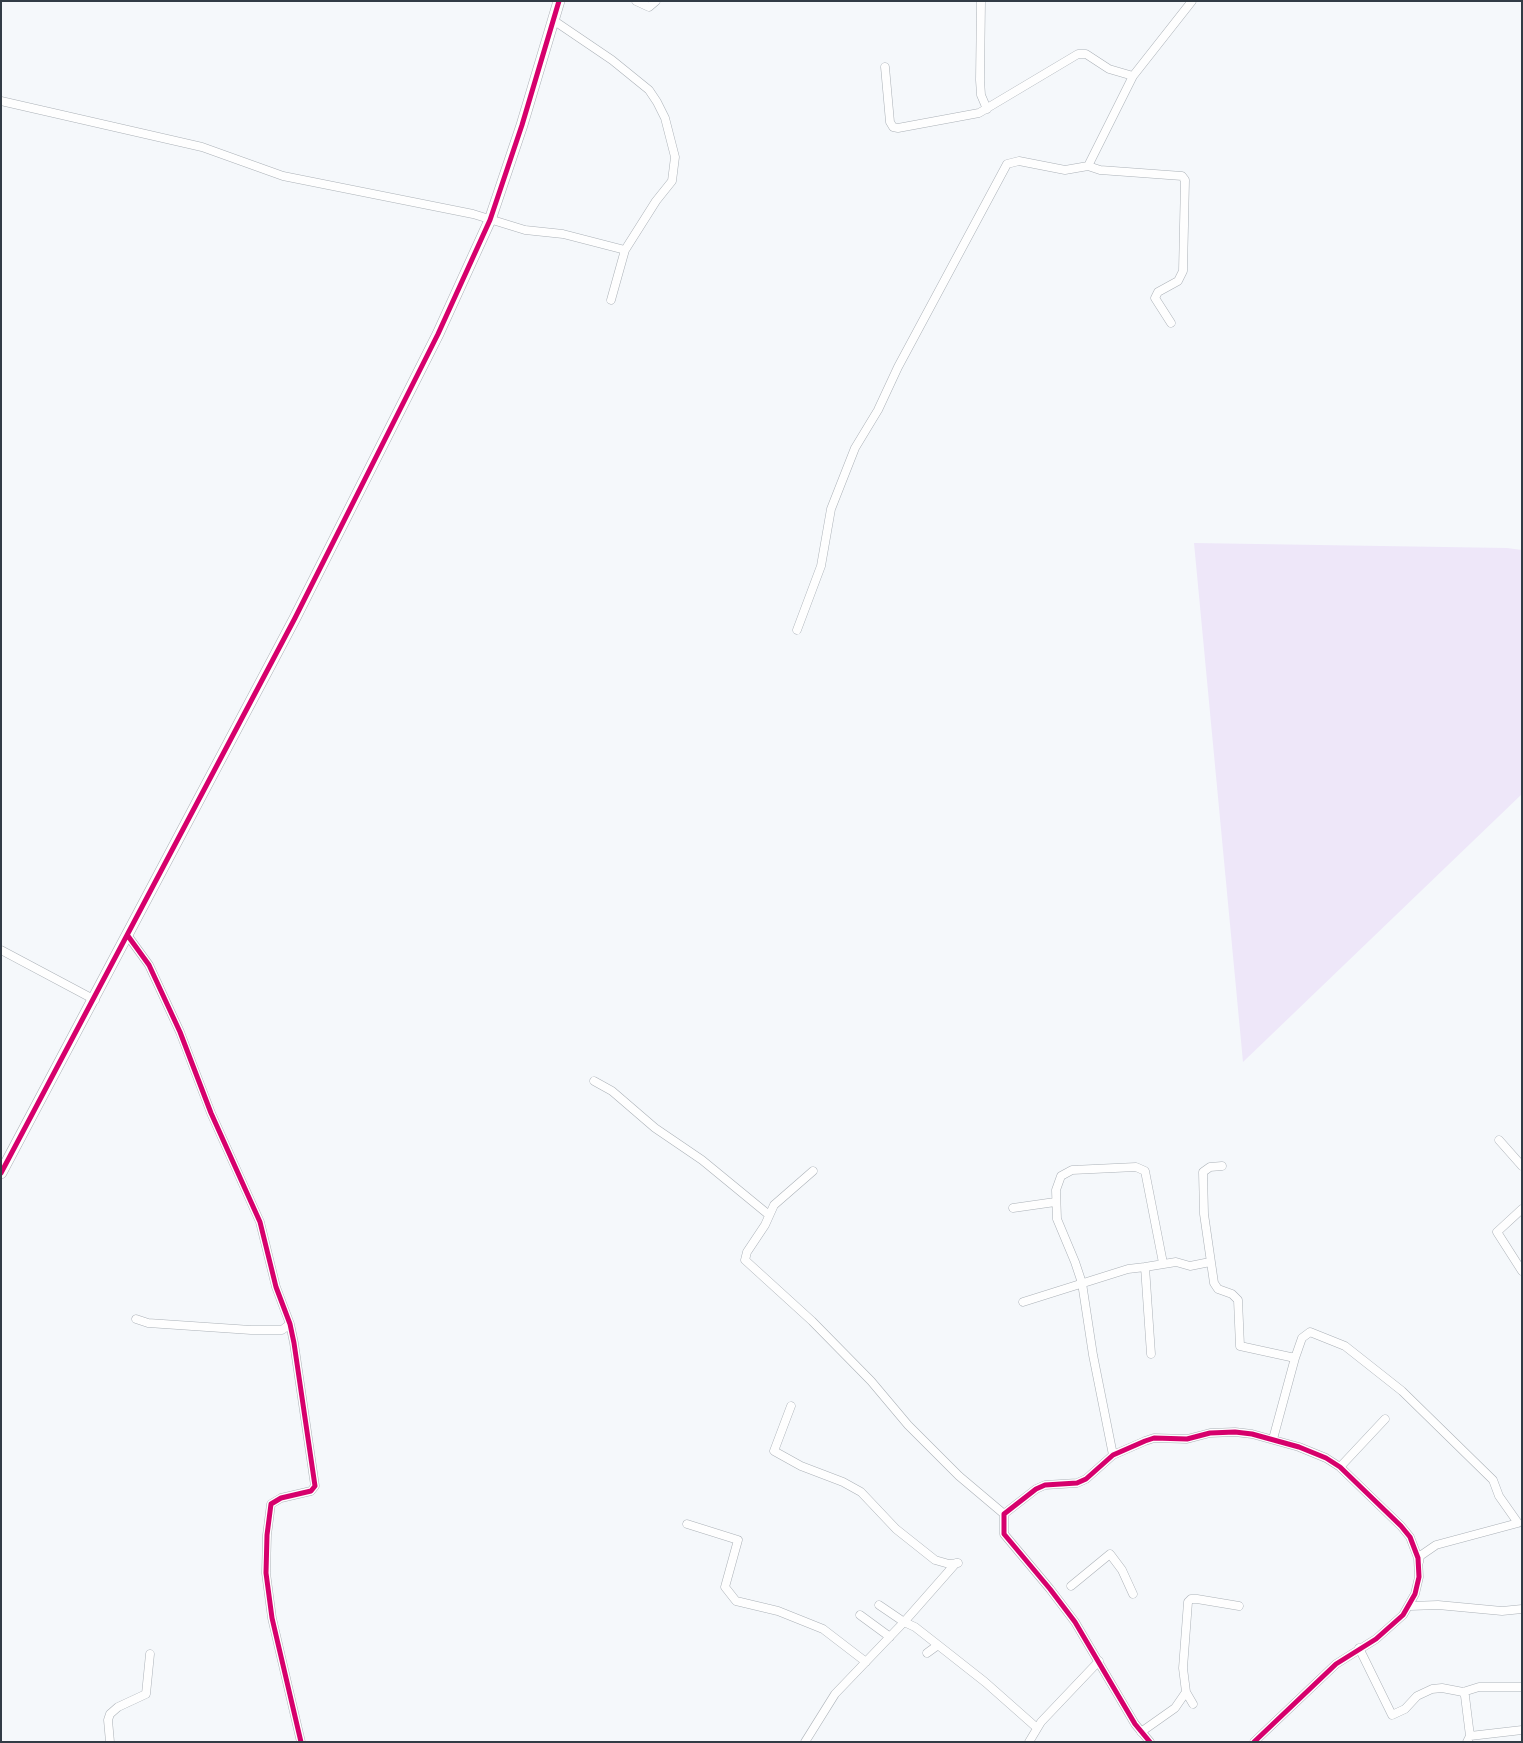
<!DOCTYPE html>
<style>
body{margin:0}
#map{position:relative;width:1523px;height:1743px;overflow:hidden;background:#f5f8fb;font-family:"DejaVu Sans",sans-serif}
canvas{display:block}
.frame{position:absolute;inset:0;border:2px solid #323c46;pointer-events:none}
</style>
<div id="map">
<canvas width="1523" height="1743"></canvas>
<div class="frame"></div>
</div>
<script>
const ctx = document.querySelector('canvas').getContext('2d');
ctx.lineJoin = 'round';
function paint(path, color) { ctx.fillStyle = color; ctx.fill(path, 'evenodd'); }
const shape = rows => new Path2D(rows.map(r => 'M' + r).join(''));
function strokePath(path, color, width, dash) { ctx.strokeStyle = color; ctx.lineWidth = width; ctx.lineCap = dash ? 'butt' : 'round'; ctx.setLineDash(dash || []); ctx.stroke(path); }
paint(shape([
 [1194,543,1507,548,1522,550,1522,794,1243,1062]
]), '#eee7f9');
const street = shape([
 [636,1,649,7,656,1],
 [981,1,980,80,981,95,987,109],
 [553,20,612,60,649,90,657,102,665,118,675,157,672,181,656,201,625,250,611,300],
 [885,67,890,122,893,127,898,128,979,113,1078,54,1086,54,1109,69,1133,76],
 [1,101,202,147,283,176,473,214,525,230,563,234,625,250],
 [1088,166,1133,76,1192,1],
 [797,630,821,566,831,509,855,448,878,410,898,367,1007,164,1019,161,1065,170,1088,166,1100,170,1182,176,1185,180,1183,271,1178,281,1158,292,1155,298,1171,323],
 [128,936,149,965,180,1032,211,1113,260,1222,276,1287,290,1324,294,1343,315,1486,311,1491,281,1498,271,1504,267,1535,266,1573,272,1618,301,1742],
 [1,950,95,1000],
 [594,1081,612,1091,655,1128,702,1160,769,1215],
 [1499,1140,1522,1166],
 [1222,1166,1210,1167,1203,1172,1204,1214,1214,1283,1218,1289,1232,1294,1238,1300,1240,1346,1295,1358],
 [813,1171,774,1205,765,1225,747,1252,745,1260,812,1321,871,1381,908,1425,959,1476,1004,1514],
 [1013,1208,1055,1202],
 [1522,1209,1497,1232,1522,1271],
 [1145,1267,1176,1262,1190,1266,1210,1262],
 [1023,1302,1128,1269,1145,1267,1151,1354],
 [136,1319,148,1323,251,1330,282,1330,290,1324],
 [791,1406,774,1451,801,1466,843,1482,861,1492,896,1529,935,1560,949,1564,958,1563],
 [1273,1439,1295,1358,1302,1338,1310,1332,1345,1346,1402,1391,1493,1480,1499,1496,1518,1523,1436,1545,1420,1556,1419,1562],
 [1113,1455,1093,1355,1082,1283,1075,1262,1057,1219,1056,1190,1061,1176,1072,1170,1136,1167,1145,1171,1163,1263],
 [1340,1467,1385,1419],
 [687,1524,738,1540,725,1587,736,1601,778,1611,823,1629,866,1662],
 [1071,1586,1110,1554,1122,1570,1133,1594],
 [879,1605,904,1622,956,1563],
 [1410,1606,1438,1605,1502,1611,1522,1609],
 [860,1615,890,1637],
 [1359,1648,1392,1715,1405,1709,1417,1696,1432,1689,1442,1688,1463,1692,1479,1687,1522,1687],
 [927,1653,938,1645,985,1682,1037,1728],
 [1186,1692,1183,1668,1188,1602,1191,1599,1197,1599,1239,1606],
 [1463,1692,1465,1696,1470,1736,1467,1742],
 [1141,1732,1175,1708,1186,1692,1193,1704],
 [1470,1736,1522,1730],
 [110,1742,108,1720,110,1714,118,1707,146,1694,150,1654],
 [805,1742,835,1694,904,1622,915,1627,938,1645],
 [1029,1742,1041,1722,1099,1661],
 [1150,1742,1135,1724,1075,1622,1050,1589,1004,1534,1004,1514,1036,1489,1045,1485,1077,1483,1086,1479,1113,1455,1145,1441,1154,1438,1187,1439,1210,1433,1235,1432,1252,1434,1299,1447,1326,1458,1340,1467,1401,1526,1410,1537,1418,1558,1419,1577,1415,1594,1403,1615,1376,1639,1336,1664,1254,1742]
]);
const secondary = shape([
 [1,1173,295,618,438,334,490,220,522,125,559,1]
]);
strokePath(street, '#abb1b7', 9);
strokePath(secondary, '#abb1b7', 12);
strokePath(street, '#fefefe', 8);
strokePath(secondary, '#fefefe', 11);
strokePath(shape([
 [128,936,149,965,180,1032,211,1113,260,1222,276,1287,290,1324,294,1343,315,1486,311,1491,281,1498,271,1504,267,1535,266,1573,272,1618,301,1742],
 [1,1173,295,618,438,334,490,220,522,125,559,1],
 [1150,1742,1135,1724,1075,1622,1050,1589,1004,1534,1004,1514,1036,1489,1045,1485,1077,1483,1086,1479,1113,1455,1145,1441,1154,1438,1187,1439,1210,1433,1235,1432,1252,1434,1299,1447,1326,1458,1340,1467,1401,1526,1410,1537,1418,1558,1419,1577,1415,1594,1403,1615,1376,1639,1336,1664,1254,1742]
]), '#d6006c', 5);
</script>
